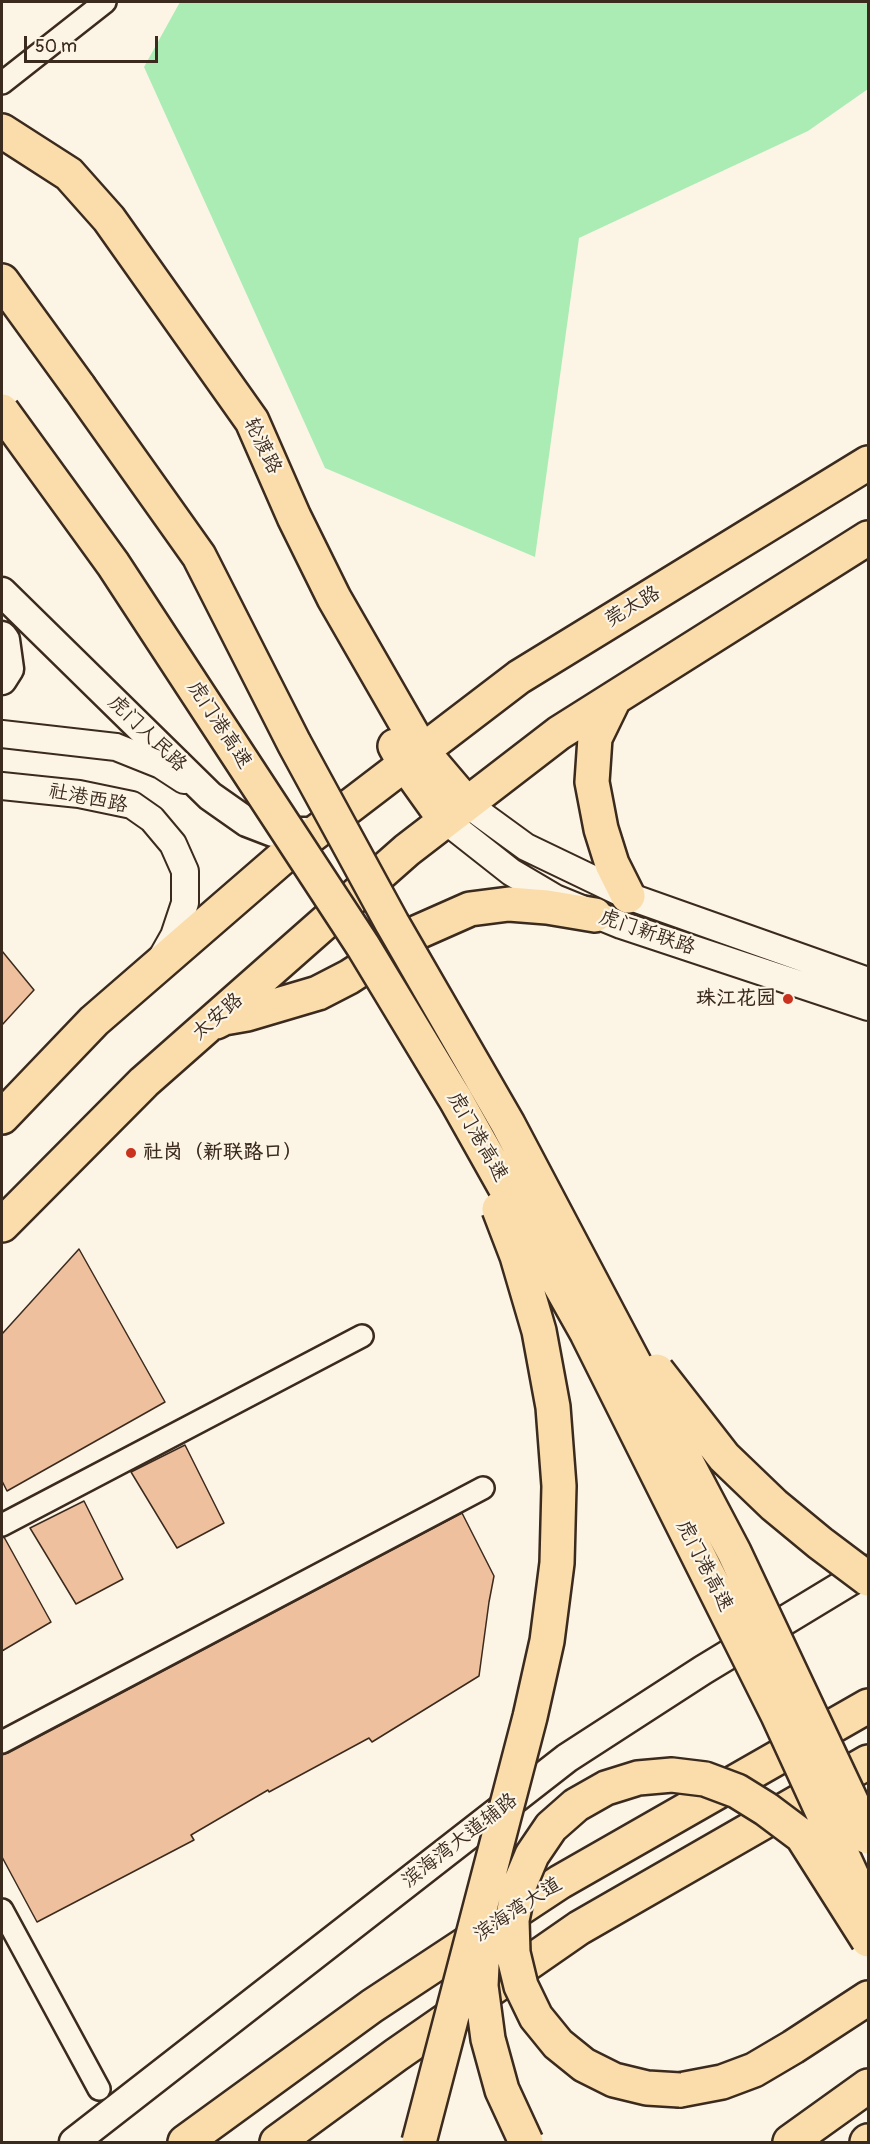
<!DOCTYPE html>
<meta charset="utf-8">
<style>
body{margin:0}
#map{position:relative;width:870px;height:2144px;overflow:hidden;background:#fcf5e5;font-family:Pangolin,sans-serif}
canvas{display:block}
.frame{position:absolute;inset:0;border:3px solid #3b2a1e;pointer-events:none}
.scale{position:absolute;left:24px;top:36px;width:134px;height:27px;box-sizing:border-box;border:3px solid #3b2a1e;border-top:0;padding-left:8px;font-size:18px;line-height:21px;white-space:nowrap;color:#3b2a1e;-webkit-text-stroke:4px #fcf5e5;paint-order:stroke}
</style>
<div id="map">
<canvas width="870" height="2144"></canvas>
<div class="frame"></div>
<div class="scale">50 m</div>
</div>
<script>
const ctx = document.querySelector('canvas').getContext('2d');
ctx.lineJoin = 'round';
function paint(path, color) { ctx.fillStyle = color; ctx.fill(path, 'evenodd'); }
const shape = rows => new Path2D(rows.map(r => 'M' + r).join(''));
function strokePath(path, color, width, dash) { ctx.strokeStyle = color; ctx.lineWidth = width; ctx.lineCap = dash ? 'butt' : 'round'; ctx.setLineDash(dash || []); ctx.stroke(path); }
function write(font, color, halo, rows, align = 'center') {
  ctx.font = font + ' Pangolin,"LXGW WenKai TC",sans-serif'; ctx.lineWidth = 4.5; ctx.setLineDash([]); ctx.textBaseline = 'middle'; ctx.strokeStyle = halo; ctx.fillStyle = color; for (const [text, x, y, turn = 0] of rows) {
    ctx.save(); ctx.translate(x, y); ctx.rotate((+turn || 0) * Math.PI / 180); ctx.textAlign = isNaN(turn) ? turn : align; if (halo) ctx.strokeText(text, 0, 0); ctx.fillText(text, 0, 0); ctx.restore();
  }
}
paint(shape([
 [180,2,868,2,868,89,808,131,579,238,535,557,325,468,144,67]
]), '#abecb5');
const building = shape([
 [2,951,34,990,2,1025,2,951],
 [79,1249,165,1402,7,1491,2,1481,2,1334,79,1249],
 [185,1445,224,1523,177,1548,131,1472,185,1445],
 [84,1501,123,1579,76,1604,30,1528,84,1501],
 [462,1513,494,1576,489,1602,479,1676,372,1742,369,1738,269,1792,268,1790,191,1835,194,1840,37,1922,2,1857,2,1755,8,1753,462,1513],
 [4,1537,51,1622,2,1651,2,1538,4,1537]
]);
paint(building, '#eec09d');
strokePath(building, '#3b2a1e', 1.5);
const minor = shape([
 [2,83,105,2],
 [2,1525,362,1336],
 [2,1742,483,1488],
 [2,1910,99,2089]
]);
const tertiary = shape([
 [2,734,116,747,161,765,184,780],
 [2,786,79,794,132,805,152,819,173,844,185,871,185,903,174,936,161,959],
 [467,804,526,847,628,896,868,981],
 [445,820,511,872,555,898,621,925,868,1007]
]);
const secondary = shape([
 [2,592,210,796,247,822,273,832,305,832],
 [2,636,5,640,9,669,2,680],
 [74,2142,567,1758,703,1670,868,1570]
]);
const primary = shape([
 [2,131,69,174,109,219,252,421,294,517,334,598,422,751,467,804],
 [614,699,595,738,592,782,601,829,612,864,628,896],
 [395,746,405,764,445,820],
 [216,1022,224,1018,247,1014,318,993,349,977,418,932,470,909,509,904,547,907,595,915],
 [2,1117,94,1021,282,858,519,677,868,463],
 [2,1225,144,1082,407,850,559,733,868,538],
 [185,2142,372,2006,560,1882,868,1706],
 [277,2142,396,2055,579,1928,868,1762]
]);
const motorway = shape([
 [2,281,79,387],
 [680,2090,722,2082,754,2070,793,2047,868,1998],
 [790,2142,868,2086],
 [867,2142,868,2141]
]);
strokePath(minor, '#3b2a1e', 26);
strokePath(tertiary, '#3b2a1e', 30);
strokePath(secondary, '#3b2a1e', 33);
strokePath(primary, '#3b2a1e', 38);
strokePath(motorway, '#3b2a1e', 38);
strokePath(minor, '#fcf5e5', 21);
strokePath(tertiary, '#fcf5e5', 26);
strokePath(secondary, '#fcf5e5', 28);
strokePath(primary, '#faddab', 33);
strokePath(motorway, '#faddab', 33);
const motorwayBridge = shape([
 [79,387,199,556,294,743,392,923,508,1124,734,1552,868,1837],
 [2,411,113,564,363,946,456,1100,587,1333,778,1715,868,1911],
 [657,1371,724,1457,774,1505,820,1543,868,1579],
 [483,1944,481,1986,488,2039,502,2090,526,2142],
 [680,2090,647,2088,614,2080,584,2065,558,2044,536,2017,521,1986,513,1953,512,1920,519,1886,532,1855,551,1827,576,1805,606,1788,638,1778,672,1775,705,1779,737,1791,766,1809,802,1836,868,1940],
 [419,2142,530,1717,547,1641,557,1563,559,1486,553,1407,539,1331,517,1256,499,1209]
]);
strokePath(motorwayBridge, '#3b2a1e', 38, []);
strokePath(motorwayBridge, '#faddab', 33);
for (const [x, y, r, color] of [
 [788,999,6,"#c8321e"],
 [131,1153,6,"#c8321e"]
]) { const dot = new Path2D(); dot.arc(x, y, r, 0, 2 * Math.PI); ctx.fillStyle = color; ctx.fill(dot); strokePath(dot, '#fcf5e5', 2); }
write('20px', '#3b2a1e', '#fcf5e5', [
 ["轮渡路",262,446,64],
 ["莞太路",633,607,-31],
 ["虎门港高速",219,725,57],
 ["虎门人民路",147,734,44],
 ["社港西路",88,799,11],
 ["虎门新联路",647,933,19],
 ["太安路",218,1017,-41],
 ["虎门港高速",477,1137,60],
 ["虎门港高速",704,1566,63],
 ["滨海湾大道辅路",460,1841,-38],
 ["滨海湾大道",518,1910,-33]
]);
write('bold 20px', '#3b2a1e', '#fcf5e5', [
 ["珠江花园",776,999],
 ["社岗（新联路口）",143,1153,"left"]
], 'right');
</script>
